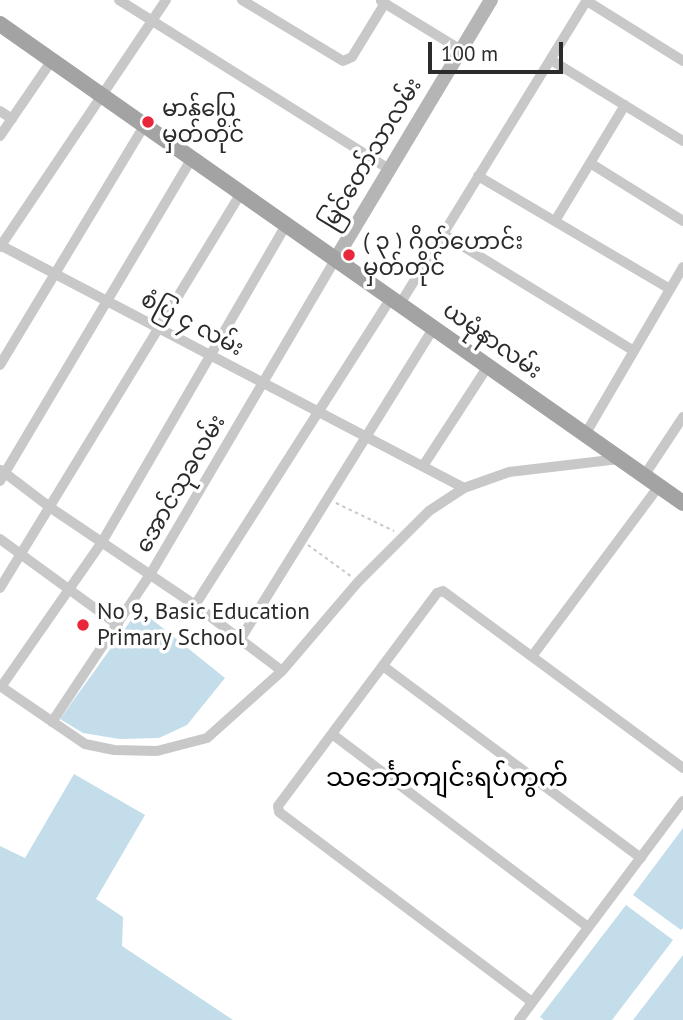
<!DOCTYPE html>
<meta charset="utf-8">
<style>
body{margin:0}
#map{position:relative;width:683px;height:1020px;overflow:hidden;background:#fff;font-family:"PT Sans",sans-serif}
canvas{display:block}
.scale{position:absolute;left:428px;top:42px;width:135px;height:32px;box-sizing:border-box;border:4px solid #2b2b2b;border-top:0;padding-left:9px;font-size:21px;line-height:24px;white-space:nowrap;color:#2b2b2b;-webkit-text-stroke:5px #fff;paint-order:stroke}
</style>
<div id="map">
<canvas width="683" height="1020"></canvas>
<div class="scale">100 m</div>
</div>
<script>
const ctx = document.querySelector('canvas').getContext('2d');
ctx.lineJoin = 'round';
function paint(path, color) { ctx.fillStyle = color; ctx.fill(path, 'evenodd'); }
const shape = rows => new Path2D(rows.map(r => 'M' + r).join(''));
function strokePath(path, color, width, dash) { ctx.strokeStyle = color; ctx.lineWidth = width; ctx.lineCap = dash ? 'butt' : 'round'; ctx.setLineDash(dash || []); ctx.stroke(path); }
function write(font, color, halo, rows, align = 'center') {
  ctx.font = font + ' "PT Sans","Noto Sans Myanmar",sans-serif'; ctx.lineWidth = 7; ctx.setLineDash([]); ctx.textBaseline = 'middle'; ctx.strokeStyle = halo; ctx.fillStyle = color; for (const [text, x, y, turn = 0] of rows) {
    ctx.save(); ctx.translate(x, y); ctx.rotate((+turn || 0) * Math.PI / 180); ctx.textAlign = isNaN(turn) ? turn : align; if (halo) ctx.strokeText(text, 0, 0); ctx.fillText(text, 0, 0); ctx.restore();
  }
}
paint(shape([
 [139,609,225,678,187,725,159,738,120,739,83,733,60,719],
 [74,774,145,815,96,899,123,917,122,946,233,1020,0,1020,0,846,25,858],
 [683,828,683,928,681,930,633,895],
 [626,905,673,940,612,1020,544,1020,540,1017],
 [683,955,683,1020,633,1020]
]), '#c3ddeb');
strokePath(shape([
 [336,503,394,531],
 [308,545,352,577]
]), '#c8c8c8', 2, [3.5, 3.5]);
strokePath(shape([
 [119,0,389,169],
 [242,0,343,61,352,57,385,3],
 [381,1,461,50],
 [587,1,683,61],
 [551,60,683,141],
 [0,111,12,119],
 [0,136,52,60],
 [590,163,683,221],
 [478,176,670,289],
 [555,221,625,105],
 [443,234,634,351],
 [0,245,464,488],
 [0,247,166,0],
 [400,304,587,0],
 [0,365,144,126],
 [586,433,683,267],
 [423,466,488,366],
 [1,470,51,508,195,605,282,671],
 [644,476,683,417],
 [0,481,192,158],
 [0,539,118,625],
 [0,588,241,193],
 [195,605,391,298],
 [241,638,433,329],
 [533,655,659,486],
 [383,666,641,858],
 [0,686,85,744,114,750,157,751,207,738,282,671,358,582,429,511,464,488,509,472,619,459],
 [1,687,102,542,286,225],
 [52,722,151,573,335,260],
 [332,734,588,927],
 [532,1002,279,812,278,806,437,593,443,591,683,768],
 [519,1020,683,801]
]), '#c8c8c8', 10);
strokePath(shape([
 [335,260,491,0]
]), '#b5b5b5', 14);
strokePath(shape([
 [0,24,683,503]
]), '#a3a3a3', 16);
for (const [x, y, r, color] of [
 [148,122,7,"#e9273b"],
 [349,255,7,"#e9273b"],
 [83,625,7,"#e9273b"]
]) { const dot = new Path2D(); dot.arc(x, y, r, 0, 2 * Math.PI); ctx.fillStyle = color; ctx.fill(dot); strokePath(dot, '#fff', 2.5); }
write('23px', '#2b2b2b', '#fff', [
 ["မာန်ပြေ",162,109],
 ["မှတ်တိုင်",162,135],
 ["( ၃ ) ဂိတ်ဟောင်း",363,242],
 ["မှတ်တိုင်",363,268],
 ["No 9, Basic Education",97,612],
 ["Primary School",97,638]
], 'left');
write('23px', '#2b2b2b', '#fff', [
 ["မြင်တော်သာလမ်း",372,154,-59],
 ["စံပြ ၄ လမ်း",192,324,28],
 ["ယမုံနာလမ်း",492,341,35],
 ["အောင်သုခလမ်း",181,484,-60]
]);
write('26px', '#000', '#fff', [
 ["သင်္ဘောကျင်းရပ်ကွက်",447,779]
]);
</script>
